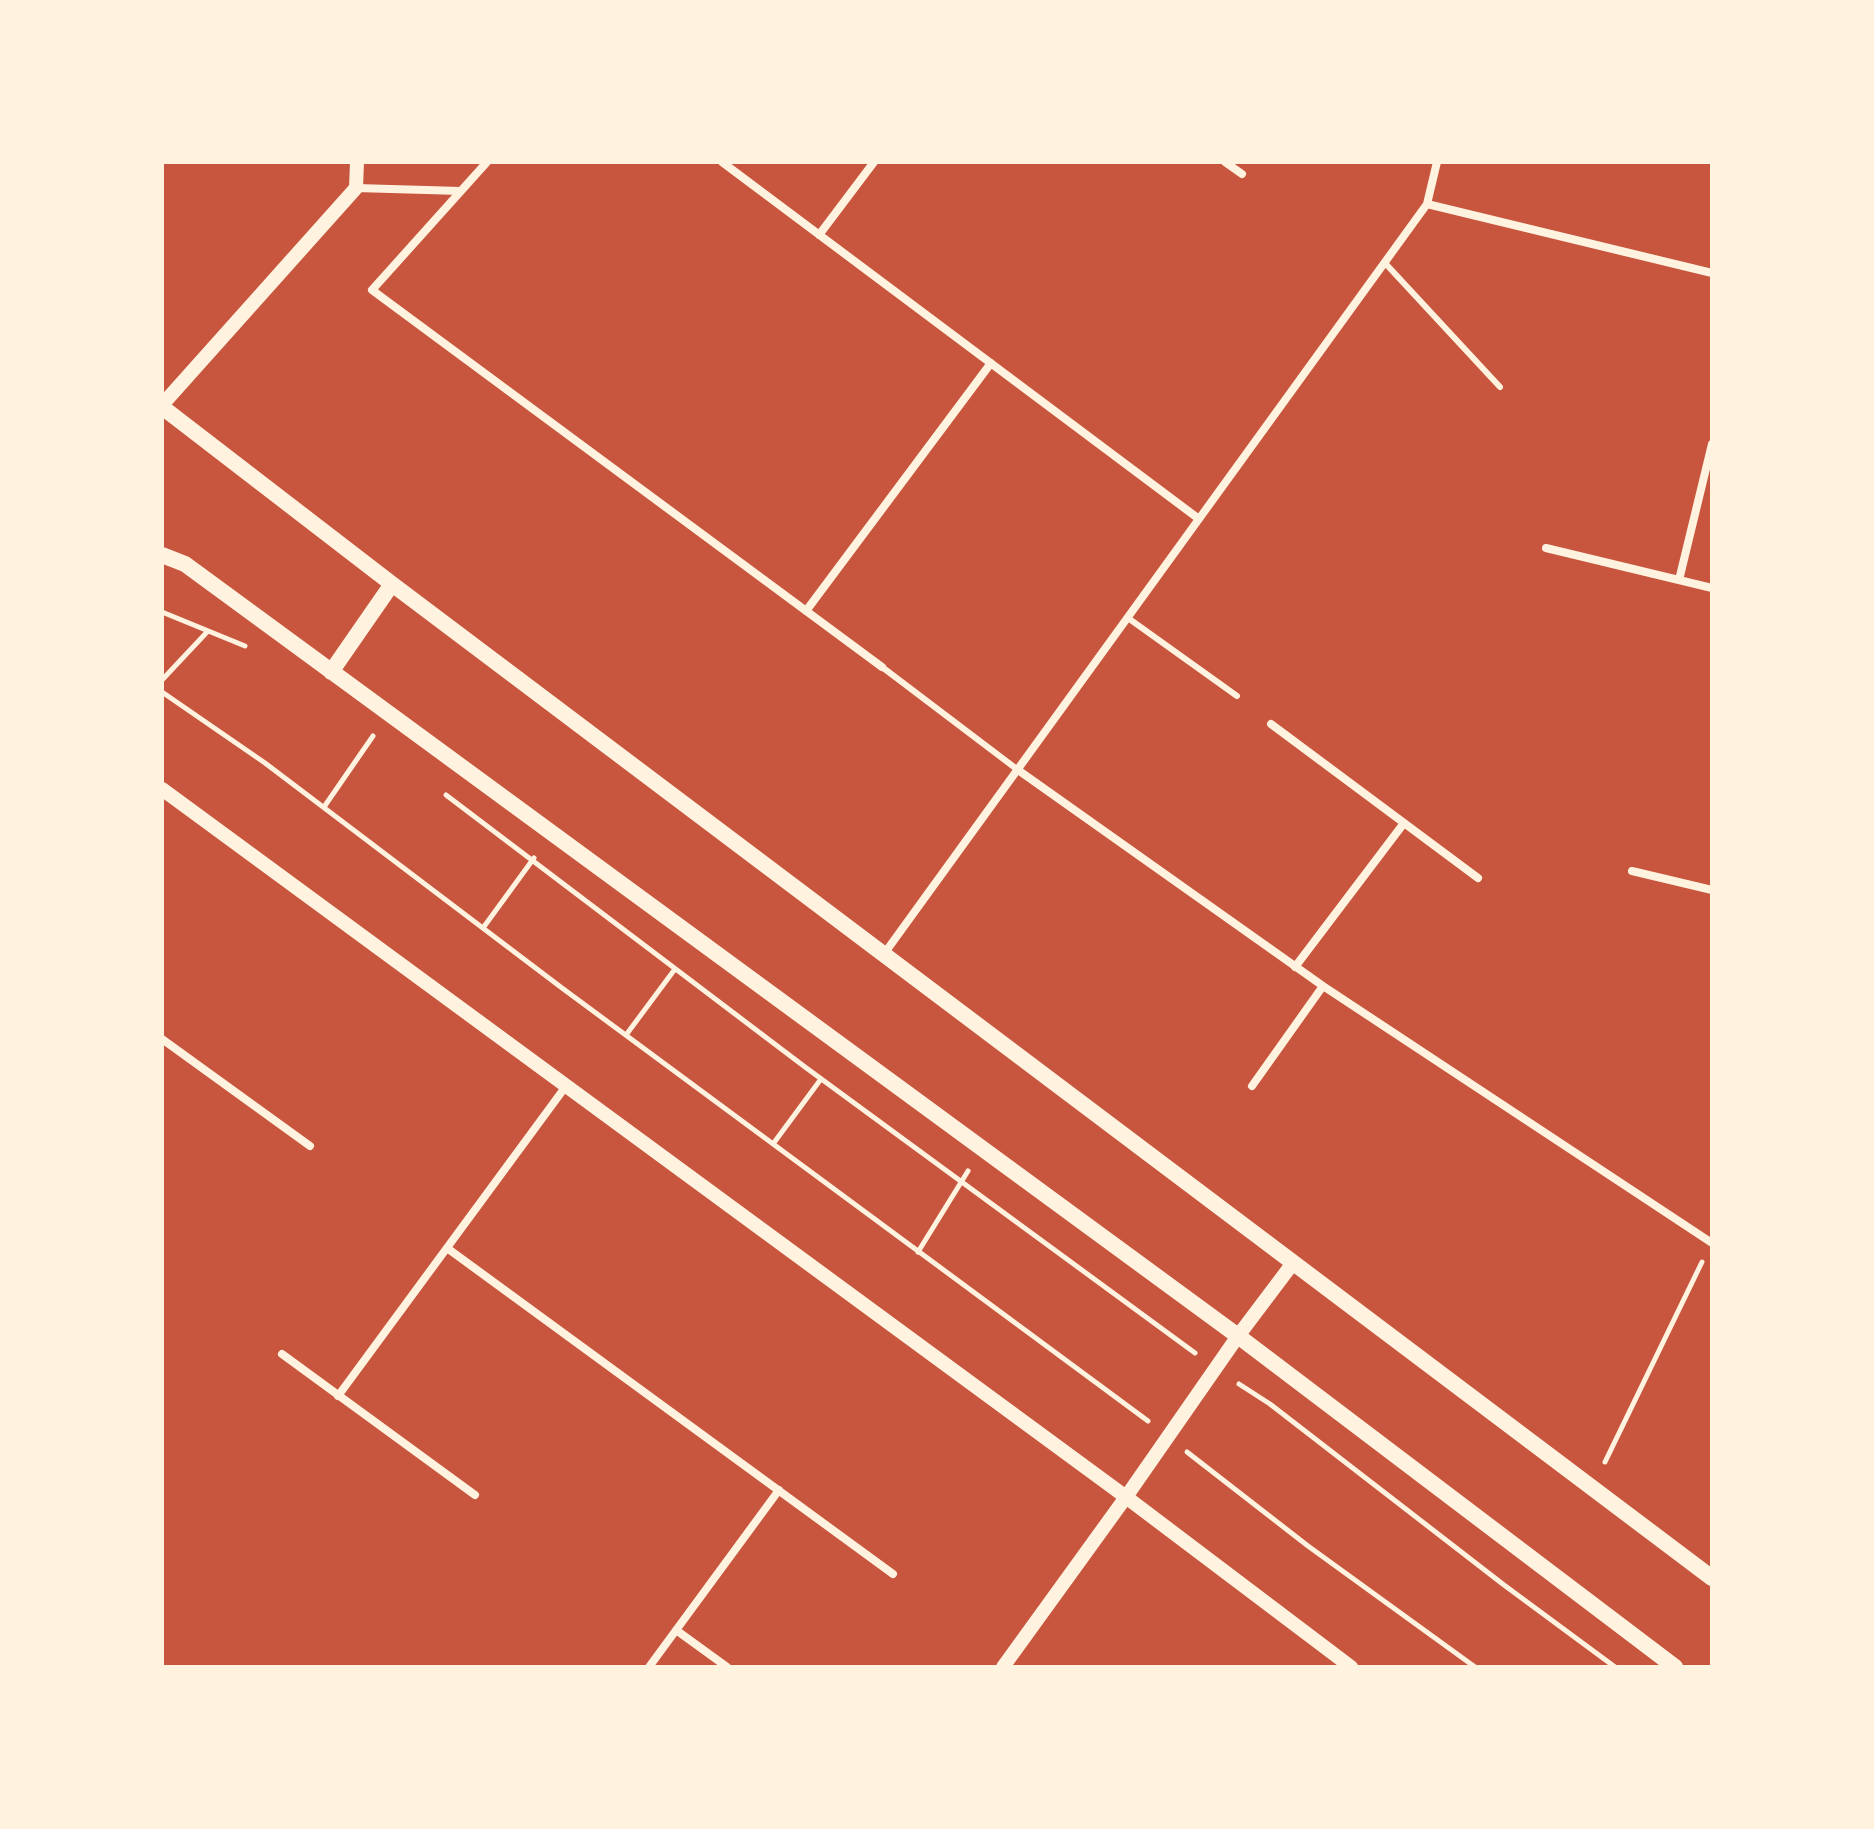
<!DOCTYPE html>
<style>
body{margin:0}
#map{position:relative;width:1874px;height:1829px;overflow:hidden;background:#c8553d;font-family:Raleway,sans-serif}
canvas{display:block}
.frame{position:absolute;inset:0;border:164px solid #fff3e0;pointer-events:none}
</style>
<div id="map">
<canvas width="1874" height="1829"></canvas>
<div class="frame"></div>
</div>
<script>
const ctx = document.querySelector('canvas').getContext('2d');
ctx.lineJoin = 'round';
const shape = rows => new Path2D(rows.map(r => 'M' + r).join(''));
function strokePath(path, color, width, dash) { ctx.strokeStyle = color; ctx.lineWidth = width; ctx.lineCap = dash ? 'butt' : 'round'; ctx.setLineDash(dash || []); ctx.stroke(path); }
strokePath(shape([
 [162,612,245,646],
 [162,680,208,631],
 [162,692,265,763,562,988,1148,1421],
 [446,795,805,1067,1195,1353],
 [324,807,373,736],
 [483,928,534,858],
 [626,1035,675,969],
 [773,1144,821,1079],
 [918,1252,968,1171],
 [1239,1384,1270,1404,1504,1585,1615,1667],
 [1187,1452,1308,1546,1475,1667],
 [1605,1462,1702,1262]
]), '#fff3e0', 5);
strokePath(shape([
 [1385,263,1500,387],
 [1128,618,1237,696],
 [882,667,1018,770]
]), '#fff3e0', 6);
strokePath(shape([
 [487,162,372,290,882,667],
 [722,162,1199,519],
 [1225,162,1242,174],
 [356,188,461,191],
 [1427,204,1712,273],
 [819,235,874,162],
 [1546,548,1712,588],
 [1679,580,1712,444],
 [806,611,991,363],
 [1271,724,1478,878],
 [1018,770,1323,986,1712,1243],
 [1632,871,1712,890],
 [884,954,1427,204,1437,162],
 [1295,967,1404,823],
 [162,1039,310,1146],
 [1252,1086,1323,986],
 [447,1248,893,1574],
 [282,1354,475,1495],
 [338,1396,566,1086],
 [676,1630,727,1667],
 [649,1667,779,1490]
]), '#fff3e0', 8);
strokePath(shape([
 [162,405,356,188,357,162],
 [162,789,1126,1497,1351,1667],
 [1003,1667,1126,1497,1238,1336,1293,1263]
]), '#fff3e0', 14);
strokePath(shape([
 [162,407,392,584,1712,1578],
 [162,555,185,564,1238,1336,1675,1667],
 [331,672,392,584]
]), '#fff3e0', 16);
</script>
